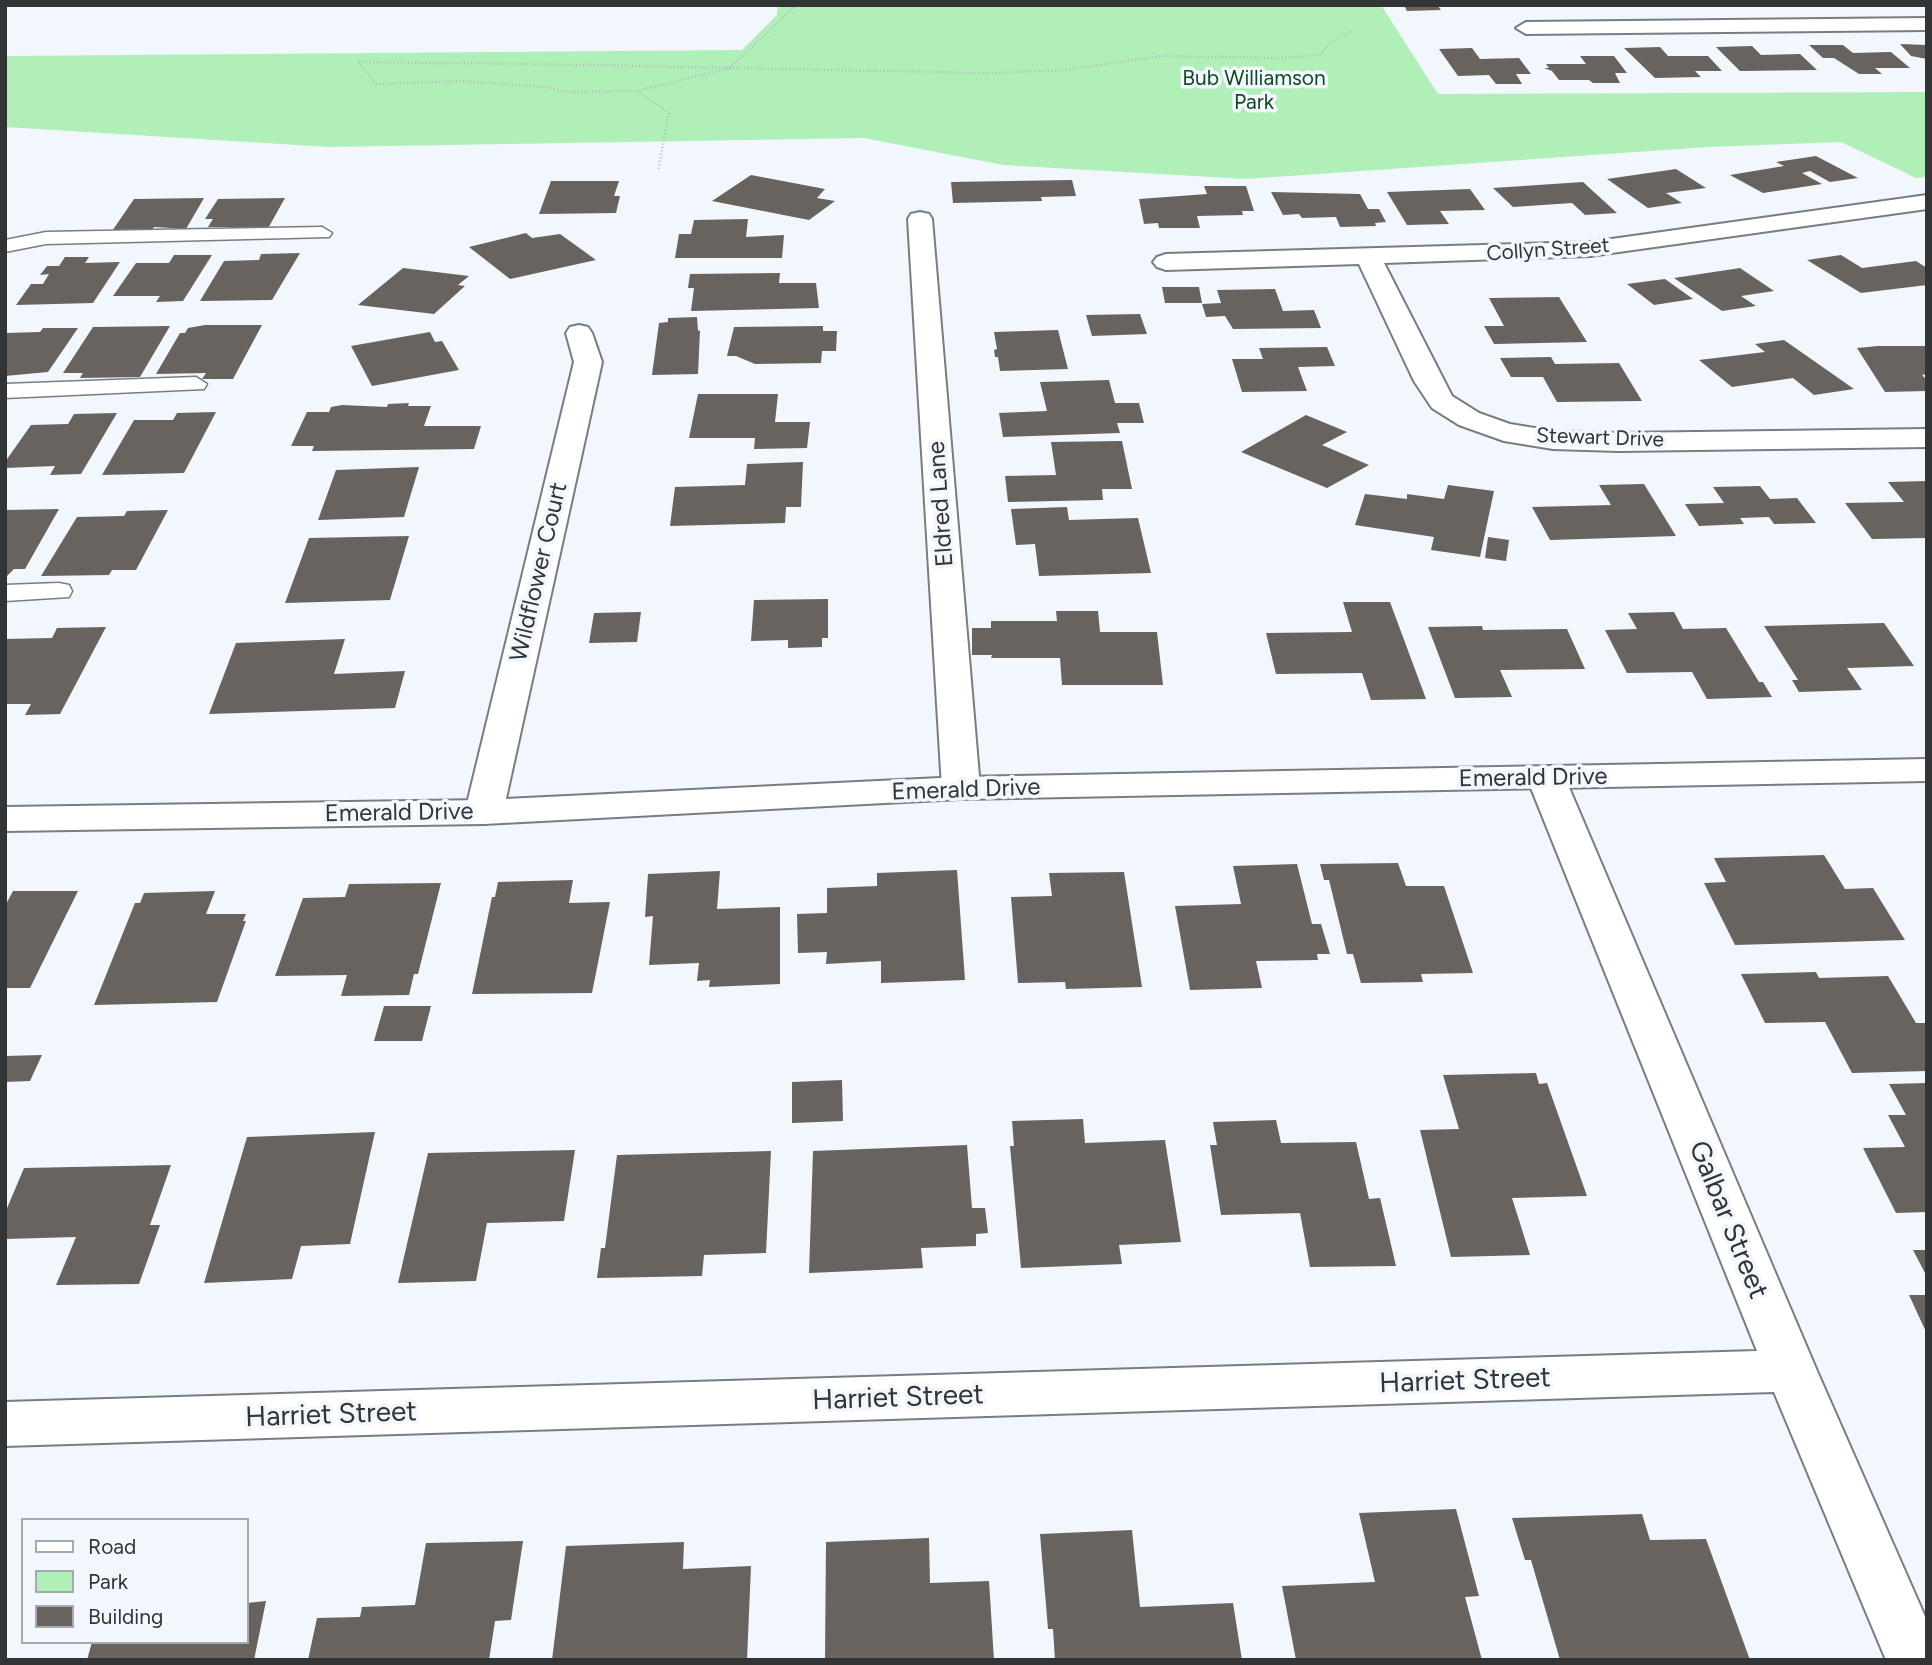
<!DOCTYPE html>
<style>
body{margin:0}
#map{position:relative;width:1932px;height:1665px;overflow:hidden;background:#f1f7fc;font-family:Figtree,sans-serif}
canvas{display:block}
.frame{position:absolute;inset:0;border:7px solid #323436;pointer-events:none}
.legend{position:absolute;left:21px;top:1518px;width:228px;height:126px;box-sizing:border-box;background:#f1f7fc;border:2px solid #a5a9ad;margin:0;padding:9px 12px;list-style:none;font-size:21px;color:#323436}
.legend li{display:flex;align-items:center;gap:14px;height:35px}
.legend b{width:35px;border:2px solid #a5a9ad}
</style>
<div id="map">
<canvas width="1932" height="1665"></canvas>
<div class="frame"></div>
<ul class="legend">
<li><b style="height:9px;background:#fff"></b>Road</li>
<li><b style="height:19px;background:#b0efb8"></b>Park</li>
<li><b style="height:19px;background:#68635f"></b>Building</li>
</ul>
</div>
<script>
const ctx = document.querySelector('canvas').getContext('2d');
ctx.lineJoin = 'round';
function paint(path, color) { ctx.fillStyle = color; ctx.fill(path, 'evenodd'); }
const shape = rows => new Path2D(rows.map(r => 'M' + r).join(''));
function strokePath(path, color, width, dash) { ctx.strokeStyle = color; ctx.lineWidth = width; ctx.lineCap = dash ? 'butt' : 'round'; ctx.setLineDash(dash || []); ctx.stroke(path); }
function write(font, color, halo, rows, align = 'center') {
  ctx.font = font + ' Figtree,sans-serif'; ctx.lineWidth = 7; ctx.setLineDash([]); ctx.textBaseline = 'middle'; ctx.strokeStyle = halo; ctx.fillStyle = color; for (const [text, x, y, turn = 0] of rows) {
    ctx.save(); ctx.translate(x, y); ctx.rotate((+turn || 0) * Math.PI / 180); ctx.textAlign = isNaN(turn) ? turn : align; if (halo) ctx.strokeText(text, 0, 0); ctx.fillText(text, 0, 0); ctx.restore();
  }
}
paint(shape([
 [778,5,1381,5,1438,94,1927,92,1927,177,1916,178,1841,142,1708,147,1246,179,1003,165,864,138,329,147,5,127,5,56,742,50,777,15]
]), '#b0efb8');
paint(shape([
 [1404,5,1437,5,1441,10,1407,11],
 [1900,44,1927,45,1927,59,1911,56],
 [1809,45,1843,45,1853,53,1891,52,1910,68,1875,68,1882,74,1859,74,1834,58,1823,58],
 [1752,46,1761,55,1800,54,1817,70,1740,71,1716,47],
 [1660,47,1668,56,1708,56,1722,71,1695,71,1701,77,1655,78,1624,48],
 [1472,48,1480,59,1519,58,1531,74,1516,74,1522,84,1496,84,1489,75,1458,76,1439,49],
 [1580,56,1614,56,1627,73,1615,73,1620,83,1593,83,1589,80,1559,80,1552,71,1544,68,1549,68,1546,64,1586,64],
 [1816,156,1858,178,1830,182,1810,171,1802,173,1822,184,1763,193,1730,175,1784,166,1776,162],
 [1676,169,1706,188,1666,193,1682,203,1648,208,1607,179],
 [751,175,825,189,817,198,835,201,809,220,712,201],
 [1072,180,1076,196,1041,197,1042,201,953,203,951,182],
 [551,181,619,181,614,196,620,196,616,213,539,214],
 [1583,182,1617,213,1585,215,1572,203,1513,207,1493,188],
 [1204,186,1246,186,1254,211,1242,211,1243,215,1197,216,1200,228,1159,228,1158,223,1144,224,1139,199,1207,194],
 [1470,189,1485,210,1440,211,1449,224,1407,225,1387,192],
 [1271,192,1360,194,1368,209,1379,209,1386,222,1375,223,1376,226,1340,227,1336,217,1302,218,1299,214,1283,215],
 [204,198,186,229,154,227,150,233,110,234,134,199],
 [285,198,266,232,227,232,231,227,208,227,213,219,205,219,218,199],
 [748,219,746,237,784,235,782,258,675,258,679,234,691,234,694,220],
 [526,233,532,238,560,234,596,260,510,279,469,247],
 [300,253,272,300,200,301,224,261,259,260,261,254],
 [174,255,212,255,183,301,156,302,160,296,113,296,136,263,169,263],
 [1841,255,1862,268,1916,261,1927,268,1927,285,1861,293,1807,260],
 [65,257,89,257,85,263,120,262,93,303,16,305,31,284,43,284,49,274,40,275,47,266,59,266],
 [403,268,469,276,458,285,465,286,434,314,358,305],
 [1740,268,1774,291,1741,296,1756,306,1722,311,1674,278],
 [780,273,779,283,816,283,819,308,691,311,694,288,688,288,690,274],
 [1665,279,1693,299,1654,305,1627,284],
 [1162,287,1199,287,1202,303,1165,303],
 [1275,289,1283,311,1314,310,1321,328,1233,329,1225,316,1206,317,1202,304,1221,303,1217,290],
 [1559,297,1587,342,1494,344,1484,326,1504,326,1489,298],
 [1140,314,1147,334,1092,336,1086,315],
 [697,317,698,331,700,330,698,374,652,375,659,323,668,322,668,318],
 [205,325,262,325,233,379,202,379,206,373,156,374,180,333,185,333,188,328],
 [170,326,140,377,80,378,83,373,63,373,93,327],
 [823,326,823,331,837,331,836,351,822,351,821,363,755,364,736,356,727,356,734,327],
 [43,328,78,328,48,372,5,376,5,333,40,332],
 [1058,330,1068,369,1000,371,998,357,995,357,994,350,997,349,994,332],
 [430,332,435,342,442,341,459,370,372,386,351,346],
 [1784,340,1854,389,1814,395,1793,378,1732,387,1699,360,1765,352,1755,344],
 [1878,346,1927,346,1927,374,1922,375,1927,380,1927,391,1885,392,1857,348],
 [1327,347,1335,366,1298,367,1307,391,1242,392,1232,359,1263,359,1259,348],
 [1551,357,1555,364,1619,363,1642,401,1557,402,1543,377,1511,377,1500,358],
 [1109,380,1115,403,1139,403,1144,423,1117,423,1120,433,1003,437,999,413,1047,411,1040,382],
 [698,394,778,394,775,422,810,422,807,448,754,449,755,438,689,438],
 [409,403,408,406,431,406,424,426,481,426,474,449,312,451,314,446,291,446,307,412,329,412,331,407,342,405,387,407,388,404],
 [216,412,184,473,102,475,134,420,173,420,177,413],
 [117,413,81,474,50,475,55,466,5,468,5,462,31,425,68,424,74,414],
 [1306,415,1347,432,1322,445,1369,465,1327,488,1241,452],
 [1122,441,1132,489,1102,489,1103,500,1008,502,1005,476,1056,475,1051,442],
 [803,462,801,507,786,507,785,523,670,526,675,487,745,485,747,464],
 [419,467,404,517,318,520,336,470],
 [1927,481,1927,538,1872,539,1845,503,1904,502,1888,482],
 [1644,484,1676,536,1550,540,1532,507,1611,505,1599,485],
 [1448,485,1494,491,1480,557,1431,550,1434,537,1355,525,1365,494,1407,499,1407,494,1444,499],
 [1760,486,1770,499,1797,498,1816,523,1774,524,1769,517,1740,518,1744,524,1699,526,1685,504,1724,503,1713,487],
 [1067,507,1069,520,1138,518,1151,573,1039,576,1035,544,1016,545,1011,509],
 [59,509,25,569,14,569,5,578,5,510],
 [168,510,136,570,112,570,109,575,41,576,77,517,124,516,127,511],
 [409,536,390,600,285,603,309,538],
 [1488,537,1509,540,1506,561,1485,558],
 [828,599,828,638,822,638,822,647,788,648,788,640,751,641,754,600],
 [1343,602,1390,602,1426,699,1371,700,1362,673,1276,674,1266,633,1352,632],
 [1056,611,1098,611,1100,632,1157,632,1163,685,1062,685,1060,658,991,658,992,655,972,655,972,628,991,628,991,621,1057,621],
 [641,612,637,642,589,643,594,613],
 [1674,612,1683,629,1726,628,1759,682,1763,682,1772,697,1707,699,1692,672,1627,673,1605,630,1637,629,1628,613],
 [1884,623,1914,666,1847,668,1862,690,1799,692,1792,680,1798,680,1764,626],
 [1482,626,1483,630,1567,629,1585,669,1500,670,1512,697,1455,698,1428,627],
 [106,627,60,714,25,715,31,704,5,704,5,639,52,638,57,628],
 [345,639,334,674,405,671,395,708,209,714,236,643],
 [1824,855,1845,889,1873,888,1905,940,1735,945,1704,883,1726,882,1714,858],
 [1398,863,1406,886,1444,886,1473,973,1421,974,1423,982,1361,983,1353,954,1347,954,1329,880,1324,880,1320,864],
 [1297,864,1312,924,1321,924,1330,954,1317,954,1318,960,1256,961,1262,988,1190,990,1175,906,1241,904,1233,866],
 [957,870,965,980,881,983,881,961,826,964,827,952,798,953,797,914,827,913,827,888,877,886,877,873],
 [720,871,717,909,780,907,780,984,709,987,710,980,697,981,699,963,649,965,653,916,645,917,648,874],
 [1124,872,1142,987,1066,989,1065,982,1018,983,1011,897,1052,896,1049,873],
 [573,880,569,903,610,902,592,993,472,994,492,897,495,897,498,882],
 [441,883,418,974,414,974,409,995,341,996,347,975,275,976,303,898,345,897,349,884],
 [13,891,78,891,30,988,5,988,5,906],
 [215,891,206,914,246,914,243,921,246,921,217,1002,94,1005,135,903,140,903,144,893],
 [1816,972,1819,978,1888,976,1916,1023,1927,1023,1927,1071,1852,1073,1825,1022,1765,1023,1741,974],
 [384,1006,431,1006,422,1041,374,1041],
 [42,1055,30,1081,5,1082,5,1056],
 [1536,1073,1539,1084,1547,1083,1587,1196,1512,1198,1530,1255,1451,1257,1420,1130,1459,1129,1443,1075],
 [842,1080,843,1121,792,1123,792,1082],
 [1927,1083,1927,1212,1896,1213,1863,1148,1905,1147,1888,1115,1906,1115,1889,1084],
 [1083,1119,1085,1143,1165,1140,1181,1242,1119,1245,1122,1264,1021,1268,1010,1146,1014,1146,1012,1121],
 [1276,1120,1281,1143,1356,1142,1369,1199,1380,1198,1396,1266,1310,1267,1300,1213,1221,1215,1210,1145,1217,1145,1213,1122],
 [375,1132,350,1244,301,1246,292,1279,204,1283,247,1137],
 [967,1145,972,1208,985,1208,988,1233,976,1234,976,1246,921,1248,923,1268,809,1273,813,1151],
 [575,1150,564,1221,487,1223,476,1281,398,1283,428,1153],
 [771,1151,766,1253,704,1255,702,1276,597,1278,601,1248,605,1248,617,1155],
 [171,1165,150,1225,160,1225,139,1284,56,1285,76,1237,5,1239,5,1213,24,1168],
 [1913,1250,1927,1250,1927,1277],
 [1909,1295,1927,1295,1927,1334],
 [1456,1509,1479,1596,1465,1597,1482,1660,1296,1660,1282,1586,1375,1582,1359,1513],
 [1642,1514,1650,1540,1706,1539,1750,1660,1560,1660,1531,1560,1525,1560,1512,1518],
 [1132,1530,1140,1607,1233,1603,1242,1660,1055,1660,1053,1629,1048,1629,1040,1534],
 [929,1538,930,1583,989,1581,994,1660,825,1660,826,1542],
 [523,1541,511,1620,495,1621,489,1660,308,1660,317,1618,360,1617,362,1607,415,1605,426,1543],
 [684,1542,683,1569,751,1566,747,1660,552,1660,566,1546],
 [266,1601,254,1660,87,1660,92,1642,247,1642,247,1603]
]), '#68635f');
const service = shape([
 [322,227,332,233,329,237,46,244,5,252,5,240,46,232,322,227],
 [196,377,207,384,204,389,5,398,5,384,196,377],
 [59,583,69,585,72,591,69,597,5,601,5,585,59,583]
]);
const minor = shape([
 [1927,18,1927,30,1526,34,1516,28,1526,22,1927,18],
 [1927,195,1927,209,1590,256,1384,263,1452,396,1479,413,1510,424,1553,431,1619,433,1927,429,1927,447,1619,451,1553,449,1504,441,1459,425,1432,408,1414,381,1359,264,1166,270,1157,267,1153,262,1157,257,1166,254,1590,242,1927,195],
 [920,212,929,214,932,219,980,788,974,796,961,799,948,796,942,788,908,219,911,214,920,212],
 [579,325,588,327,592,333,602,362,503,812,497,820,484,824,471,820,465,812,574,362,566,333,570,327,579,325],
 [1546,767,1559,770,1565,778,1817,1371,1927,1621,1927,1660,1886,1660,1774,1392,5,1446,5,1402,1757,1351,1527,778,1533,770,1546,767]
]);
const secondary = shape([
 [1927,759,1927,781,961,799,484,824,5,831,5,807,484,800,961,777,1927,759]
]);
strokePath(service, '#787d82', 3);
strokePath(minor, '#787d82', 4);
strokePath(secondary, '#787d82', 4);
strokePath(shape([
 [796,5,730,68,987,73,1065,70,1161,56,1278,58,1320,55,1331,42,1351,31],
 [359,62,599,65,730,68,637,91,566,92,546,87,461,81,376,84,359,62],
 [637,91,669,113,658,171]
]), '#b5babe', 2.5, [1, 2.5]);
paint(service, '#fff');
paint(minor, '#fff');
paint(secondary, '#fff');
write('21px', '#144820', '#f1f7fc', [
 ["Bub Williamson",1254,79],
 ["Park",1254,103]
]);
write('21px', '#323436', '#f1f7fc', [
 ["Collyn Street",1548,250,-4],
 ["Stewart Drive",1600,438,2]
]);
write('24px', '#323436', '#f1f7fc', [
 ["Eldred Lane",941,504,-94],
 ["Wildflower Court",539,572,-77],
 ["Emerald Drive",1533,778,-1],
 ["Emerald Drive",966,790,-2],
 ["Emerald Drive",399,813,-1]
]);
write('28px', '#323436', '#f1f7fc', [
 ["Galbar Street",1728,1220,68],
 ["Harriet Street",1465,1381,-2],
 ["Harriet Street",898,1398,-2],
 ["Harriet Street",331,1415,-2]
]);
</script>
